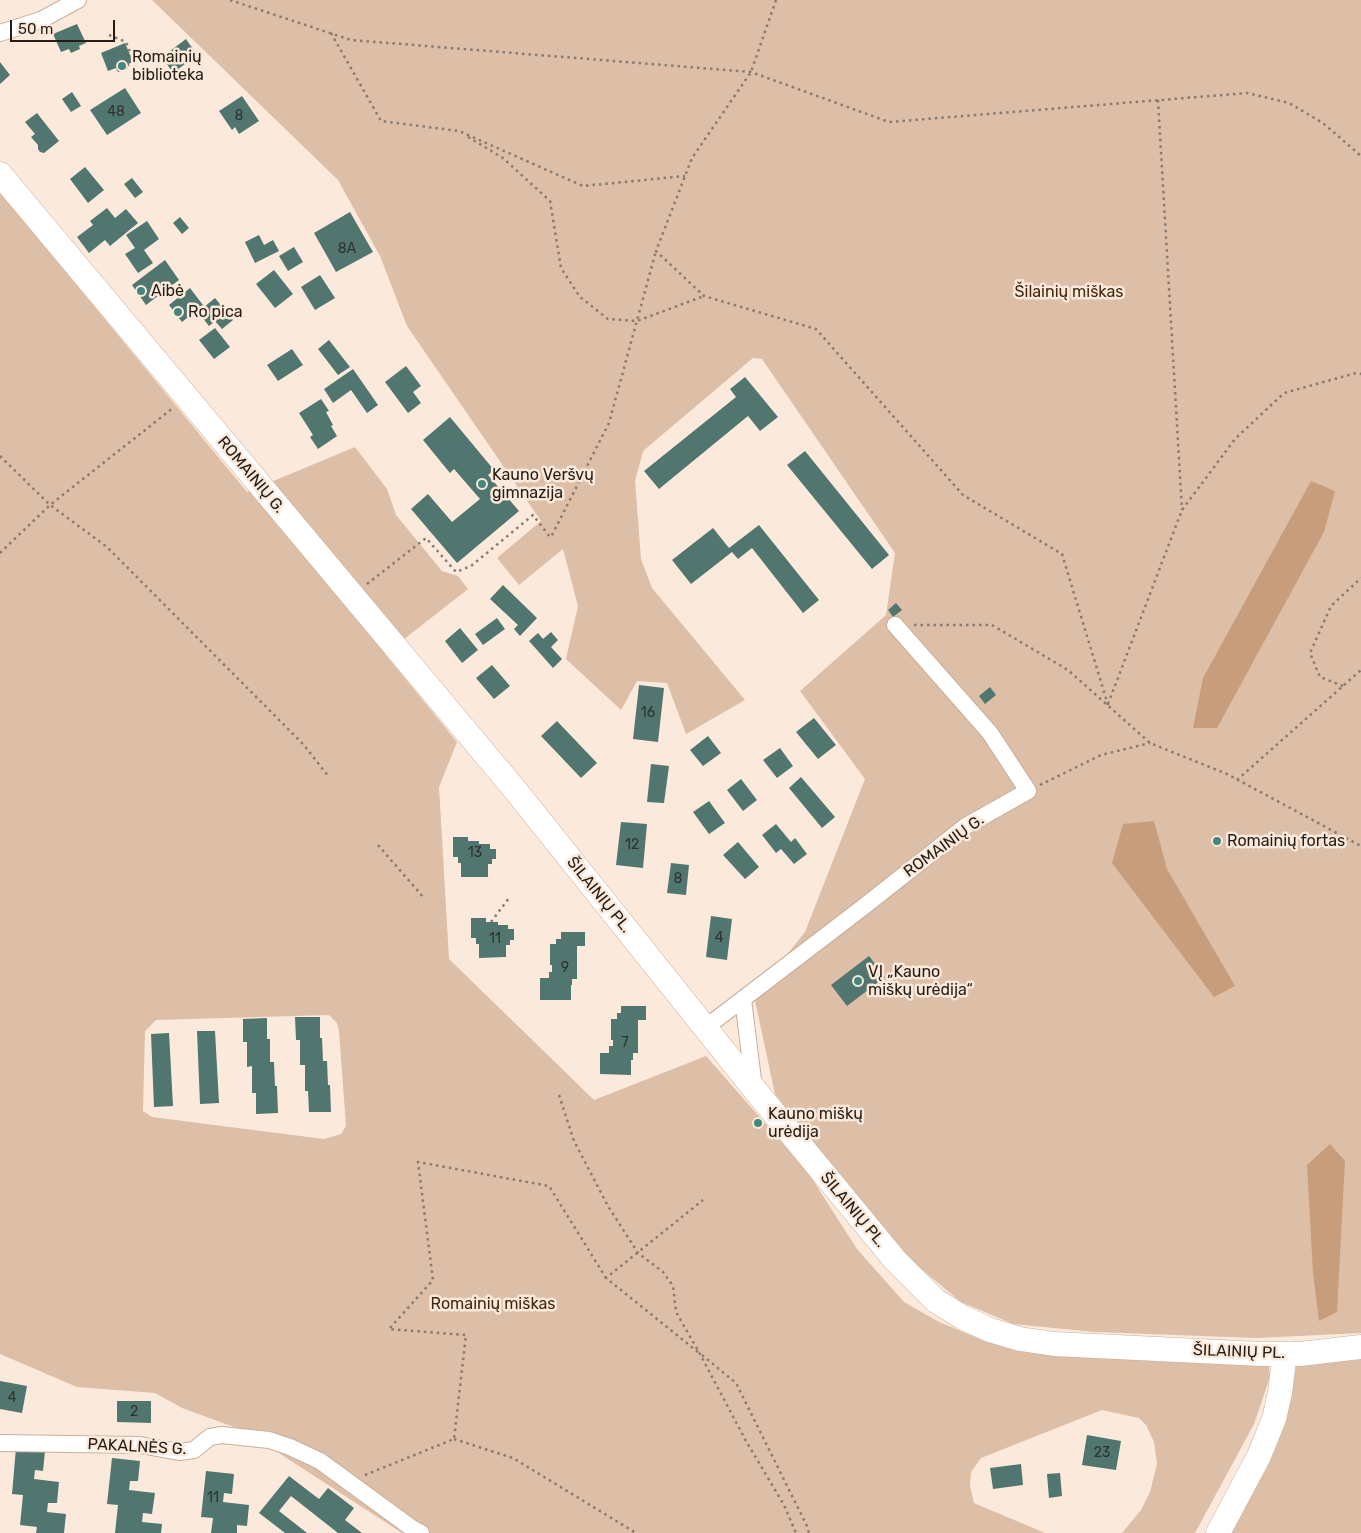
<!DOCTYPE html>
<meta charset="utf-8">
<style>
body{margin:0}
#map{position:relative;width:1361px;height:1533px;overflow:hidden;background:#fbeadc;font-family:Rubik,sans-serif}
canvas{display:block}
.scale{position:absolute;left:10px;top:20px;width:105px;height:22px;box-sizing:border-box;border:2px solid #261c14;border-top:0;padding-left:6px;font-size:15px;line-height:18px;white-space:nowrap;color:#261c14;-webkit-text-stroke:4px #fbeadc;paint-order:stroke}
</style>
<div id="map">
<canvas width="1361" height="1533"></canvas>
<div class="scale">50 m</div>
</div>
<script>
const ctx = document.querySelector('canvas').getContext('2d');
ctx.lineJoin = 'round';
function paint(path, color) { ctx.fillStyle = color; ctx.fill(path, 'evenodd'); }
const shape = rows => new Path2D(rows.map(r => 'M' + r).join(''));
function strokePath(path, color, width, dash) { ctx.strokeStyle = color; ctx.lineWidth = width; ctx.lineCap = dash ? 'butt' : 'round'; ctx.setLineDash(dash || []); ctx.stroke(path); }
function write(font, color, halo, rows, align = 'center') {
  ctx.font = font + ' Rubik,sans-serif'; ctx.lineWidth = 5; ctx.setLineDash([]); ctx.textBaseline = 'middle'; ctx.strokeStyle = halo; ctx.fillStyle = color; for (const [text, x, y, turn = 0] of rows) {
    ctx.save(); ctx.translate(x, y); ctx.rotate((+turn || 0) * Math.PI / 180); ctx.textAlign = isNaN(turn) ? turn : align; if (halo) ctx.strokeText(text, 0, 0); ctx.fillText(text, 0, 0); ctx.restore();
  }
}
paint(shape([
 [152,0,1361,0,1361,1333,1257,1338,1095,1332,1013,1324,961,1302,909,1259,851,1193,775,1094,754,996,805,932,865,779,800,691,886,615,895,553,762,359,753,358,643,451,635,481,641,559,652,588,745,700,686,734,667,683,637,681,621,710,566,659,578,606,563,549,519,585,497,558,541,521,407,326,380,256,338,180],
 [0,192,247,492,355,447,387,489,396,515,442,571,458,576,468,589,385,654,457,742,439,787,449,959,594,1100,706,1056,807,1171,857,1249,904,1302,939,1322,990,1343,1055,1355,1266,1361,1269,1368,1270,1377,1254,1424,1195,1533,1122,1533,1141,1510,1150,1492,1157,1464,1154,1442,1146,1425,1139,1418,1102,1410,981,1458,971,1472,970,1486,974,1503,1045,1533,402,1533,245,1431,182,1408,155,1393,77,1387,0,1354],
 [329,1015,337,1023,339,1031,346,1126,341,1134,324,1139,152,1117,143,1111,145,1031,156,1020],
 [1361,1354,1361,1533,1224,1533,1280,1427,1297,1364]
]), '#ddbea6');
paint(shape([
 [1311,481,1335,491,1324,532,1217,728,1193,728,1203,678],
 [1154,821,1167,869,1235,986,1214,997,1112,863,1123,824],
 [1330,1144,1345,1161,1337,1312,1319,1321,1313,1273,1307,1165]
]), '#c89d7b');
paint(shape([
 [77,24,86,43,79,46,80,49,71,53,69,49,61,52,53,34],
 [186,39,197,55,173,73,162,57],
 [125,43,133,62,126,65,128,68,118,72,116,68,108,71,101,53],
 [0,62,10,75,0,84],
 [125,88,141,113,107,135,90,110],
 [72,92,81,106,71,112,62,99],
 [242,96,259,121,239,134,235,127,232,130,219,111],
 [37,113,59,141,44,153,40,152,38,149,38,145,31,137,35,134,25,122],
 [85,167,104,190,88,203,70,179],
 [132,178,143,192,135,198,124,184],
 [107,208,115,218,126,209,138,223,110,246,105,240,89,253,77,237,93,225,90,221],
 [350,212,373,252,336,272,314,233],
 [180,217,189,228,182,234,173,223],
 [147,221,159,239,144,250,153,263,138,273,125,254,135,248,126,235],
 [259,235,264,245,273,240,279,251,255,263,245,242],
 [294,247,303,262,288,271,279,256],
 [165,260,179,280,146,305,132,285],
 [274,270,293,294,275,308,256,284],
 [320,275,335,298,315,310,301,287],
 [190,288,203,305,182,322,169,305],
 [215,298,233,320,222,329,215,321,209,326,198,312],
 [215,328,230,347,214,359,199,340],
 [329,340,350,367,338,375,318,349],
 [292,349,303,365,278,381,267,365],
 [406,366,421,386,413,392,421,403,408,413,385,382],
 [353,369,378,405,367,413,351,390,333,403,324,389],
 [745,377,778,417,760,431,748,416,659,489,644,471,736,397,730,389],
 [321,399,329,411,326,412,333,425,331,426,337,436,318,449,310,437,313,435,299,413],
 [450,417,494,470,488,475,519,511,457,563,411,509,428,494,452,522,480,499,454,469,450,473,423,440],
 [805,451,889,555,872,569,787,465],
 [759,525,819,600,803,613,752,548,738,559,732,552,691,584,672,560,713,528,729,548],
 [503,585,537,618,520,636,514,629,518,625,490,599],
 [896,603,902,610,893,617,888,610],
 [497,618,505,629,483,645,475,634],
 [460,628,478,650,462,663,445,641],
 [551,632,558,640,551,647,562,659,553,668,529,641,538,633,543,639],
 [492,665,510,686,494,699,476,678],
 [639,685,664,688,658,742,633,739],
 [990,687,996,695,985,704,979,696],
 [814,718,836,745,818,759,796,732],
 [557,721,597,763,581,778,541,736],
 [708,736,721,753,703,766,690,750],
 [780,748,793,766,777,778,763,760],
 [651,764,669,766,664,803,647,802],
 [801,777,835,817,822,828,789,788],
 [741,779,757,800,743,811,727,790],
 [709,801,725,823,709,834,693,812],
 [621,822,647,824,643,868,616,865],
 [776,824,791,842,795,838,807,854,794,864,781,849,776,853,762,835],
 [453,837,468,837,468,841,479,841,479,844,490,844,490,849,496,849,496,859,492,859,492,864,488,864,488,877,461,877,461,863,458,863,458,857,453,857],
 [738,842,759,867,745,879,723,855],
 [671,863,689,865,686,895,667,893],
 [711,916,732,919,727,960,706,957],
 [471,918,486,918,486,922,498,922,498,925,508,925,508,929,514,929,514,940,510,940,510,945,506,945,506,957,479,958,479,944,476,944,476,938,471,938],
 [561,932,585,932,585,946,577,946,577,979,572,979,572,985,571,985,571,1000,540,1000,540,978,549,978,549,972,552,972,552,965,550,965,550,944,556,944,556,939,561,939],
 [869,956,885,977,847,1006,831,985],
 [621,1006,646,1006,646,1020,638,1020,638,1053,633,1053,633,1060,631,1060,631,1075,600,1074,600,1053,609,1053,609,1046,613,1046,613,1040,611,1040,611,1019,617,1019,617,1013,621,1013],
 [295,1017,320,1017,320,1038,322,1038,323,1061,327,1061,328,1085,330,1085,331,1112,309,1112,308,1091,305,1091,305,1065,300,1065,300,1040,296,1040],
 [267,1018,267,1039,270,1039,270,1062,274,1062,275,1086,277,1086,278,1113,256,1114,256,1093,252,1093,252,1066,247,1067,247,1042,243,1042,243,1019],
 [197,1031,215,1031,219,1103,200,1104],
 [169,1033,173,1106,154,1107,151,1034],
 [0,1381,27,1386,22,1413,0,1409],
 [117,1401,151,1401,151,1423,117,1422],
 [1087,1435,1121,1441,1116,1470,1082,1465],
 [16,1448,45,1451,43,1471,35,1470,34,1479,59,1482,57,1503,48,1503,47,1512,66,1514,64,1533,36,1533,37,1527,20,1525,23,1495,12,1494],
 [112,1458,140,1461,138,1481,130,1481,129,1490,155,1493,152,1514,143,1513,142,1522,162,1524,161,1533,115,1533,118,1505,107,1504],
 [1021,1464,1023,1485,993,1489,990,1468],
 [206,1471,234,1474,232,1494,224,1493,223,1502,249,1505,247,1526,237,1525,237,1533,211,1533,213,1518,201,1517],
 [1060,1473,1062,1496,1049,1498,1047,1474],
 [289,1476,319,1499,328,1488,354,1508,345,1520,362,1533,338,1533,291,1496,279,1511,307,1533,285,1533,259,1513]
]), '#50766f');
const street = shape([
 [0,33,41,20,78,0],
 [743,999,754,1088],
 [705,1028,862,908,966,826,1028,791,990,733,895,625],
 [0,1443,140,1445,179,1452,194,1450,210,1437,222,1435,269,1440,290,1447,320,1461,413,1529,421,1533]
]);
const secondary = shape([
 [0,174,516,791,755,1090,895,1260,936,1301,962,1317,990,1330,1020,1339,1054,1344,1261,1354,1300,1354,1361,1347],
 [1218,1533,1259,1456,1274,1419,1280,1393,1283,1369,1283,1354]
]);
strokePath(street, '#c9ae98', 18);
strokePath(secondary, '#c9ae98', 25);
strokePath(shape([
 [230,0,351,40,751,72,889,122,1247,93,1289,103,1323,123,1361,156],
 [776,0,751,72,692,158,656,251,704,296,816,329,963,495,1062,554,1108,705],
 [331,33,381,121,459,131,583,186,685,176],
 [109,35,126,42,134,62,126,66],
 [1158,100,1182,510],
 [468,137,503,158,550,201,561,268,580,297,608,319,637,321,704,296],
 [0,456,50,505,107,547,303,744,329,777],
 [0,553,50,505,173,408],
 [367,584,426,538,456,572,471,566,533,515,550,537,552,535,609,423,656,251],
 [914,625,992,625,1068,670,1150,743,1227,774,1361,846],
 [1343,686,1320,677,1310,653,1331,606,1361,578],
 [1108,704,1182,510,1235,439,1284,393,1356,373,1361,374],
 [1237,780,1361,670],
 [1040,785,1101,755,1150,743],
 [378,845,424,898],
 [491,922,509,898],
 [559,1095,574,1141,608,1206,638,1253,663,1272,673,1286,676,1312,700,1354,746,1441,784,1505,796,1533],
 [698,1352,606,1278,703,1200],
 [702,1355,736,1383,807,1526,809,1533],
 [454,1439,513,1458,636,1533],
 [365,1475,454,1439,466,1335,389,1329,433,1280,418,1162,549,1186,606,1278]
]), '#897b70', 2.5, [2.5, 4]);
strokePath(street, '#fff', 16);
strokePath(secondary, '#fff', 24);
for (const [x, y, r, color] of [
 [122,66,5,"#44887d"],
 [141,291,5,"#44887d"],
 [178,312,5,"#44887d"],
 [482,484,5,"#44887d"],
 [1217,841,5,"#44887d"],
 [858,981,5,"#44887d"],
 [758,1123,5,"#44887d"]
]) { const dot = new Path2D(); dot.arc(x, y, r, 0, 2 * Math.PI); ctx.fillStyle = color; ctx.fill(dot); strokePath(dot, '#fbeadc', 2); }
write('14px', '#30322b', null, [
 ["48",116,112],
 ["8",239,116],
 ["8A",347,249],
 ["16",648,713],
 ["12",632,845],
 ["13",475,853],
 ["8",678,879],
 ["4",719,938],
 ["11",495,939],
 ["9",565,968],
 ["7",625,1043],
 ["4",12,1398],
 ["2",134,1412],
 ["23",1102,1453],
 ["11",213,1498]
]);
write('16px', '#261c14', '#fbeadc', [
 ["Romainių",132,57],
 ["biblioteka",132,75],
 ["Aibė",151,291],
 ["Ro pica",188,312],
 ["Kauno Veršvų",492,475],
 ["gimnazija",492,493],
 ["Romainių fortas",1227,841],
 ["VĮ „Kauno",868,972],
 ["miškų urėdija“",868,990],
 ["Kauno miškų",768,1114],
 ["urėdija",768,1132]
], 'left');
write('16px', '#44260b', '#fbeadc', [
 ["Šilainių miškas",1069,292],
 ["Romainių miškas",493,1304]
]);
write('16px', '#261c14', '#fbeadc', [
 ["ROMAINIŲ G.",251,475,50],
 ["ROMAINIŲ G.",944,846,-36],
 ["ŠILAINIŲ PL.",599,895,51],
 ["ŠILAINIŲ PL.",853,1210,50],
 ["ŠILAINIŲ PL.",1239,1352,2],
 ["PAKALNĖS G.",137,1447,3]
]);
</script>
